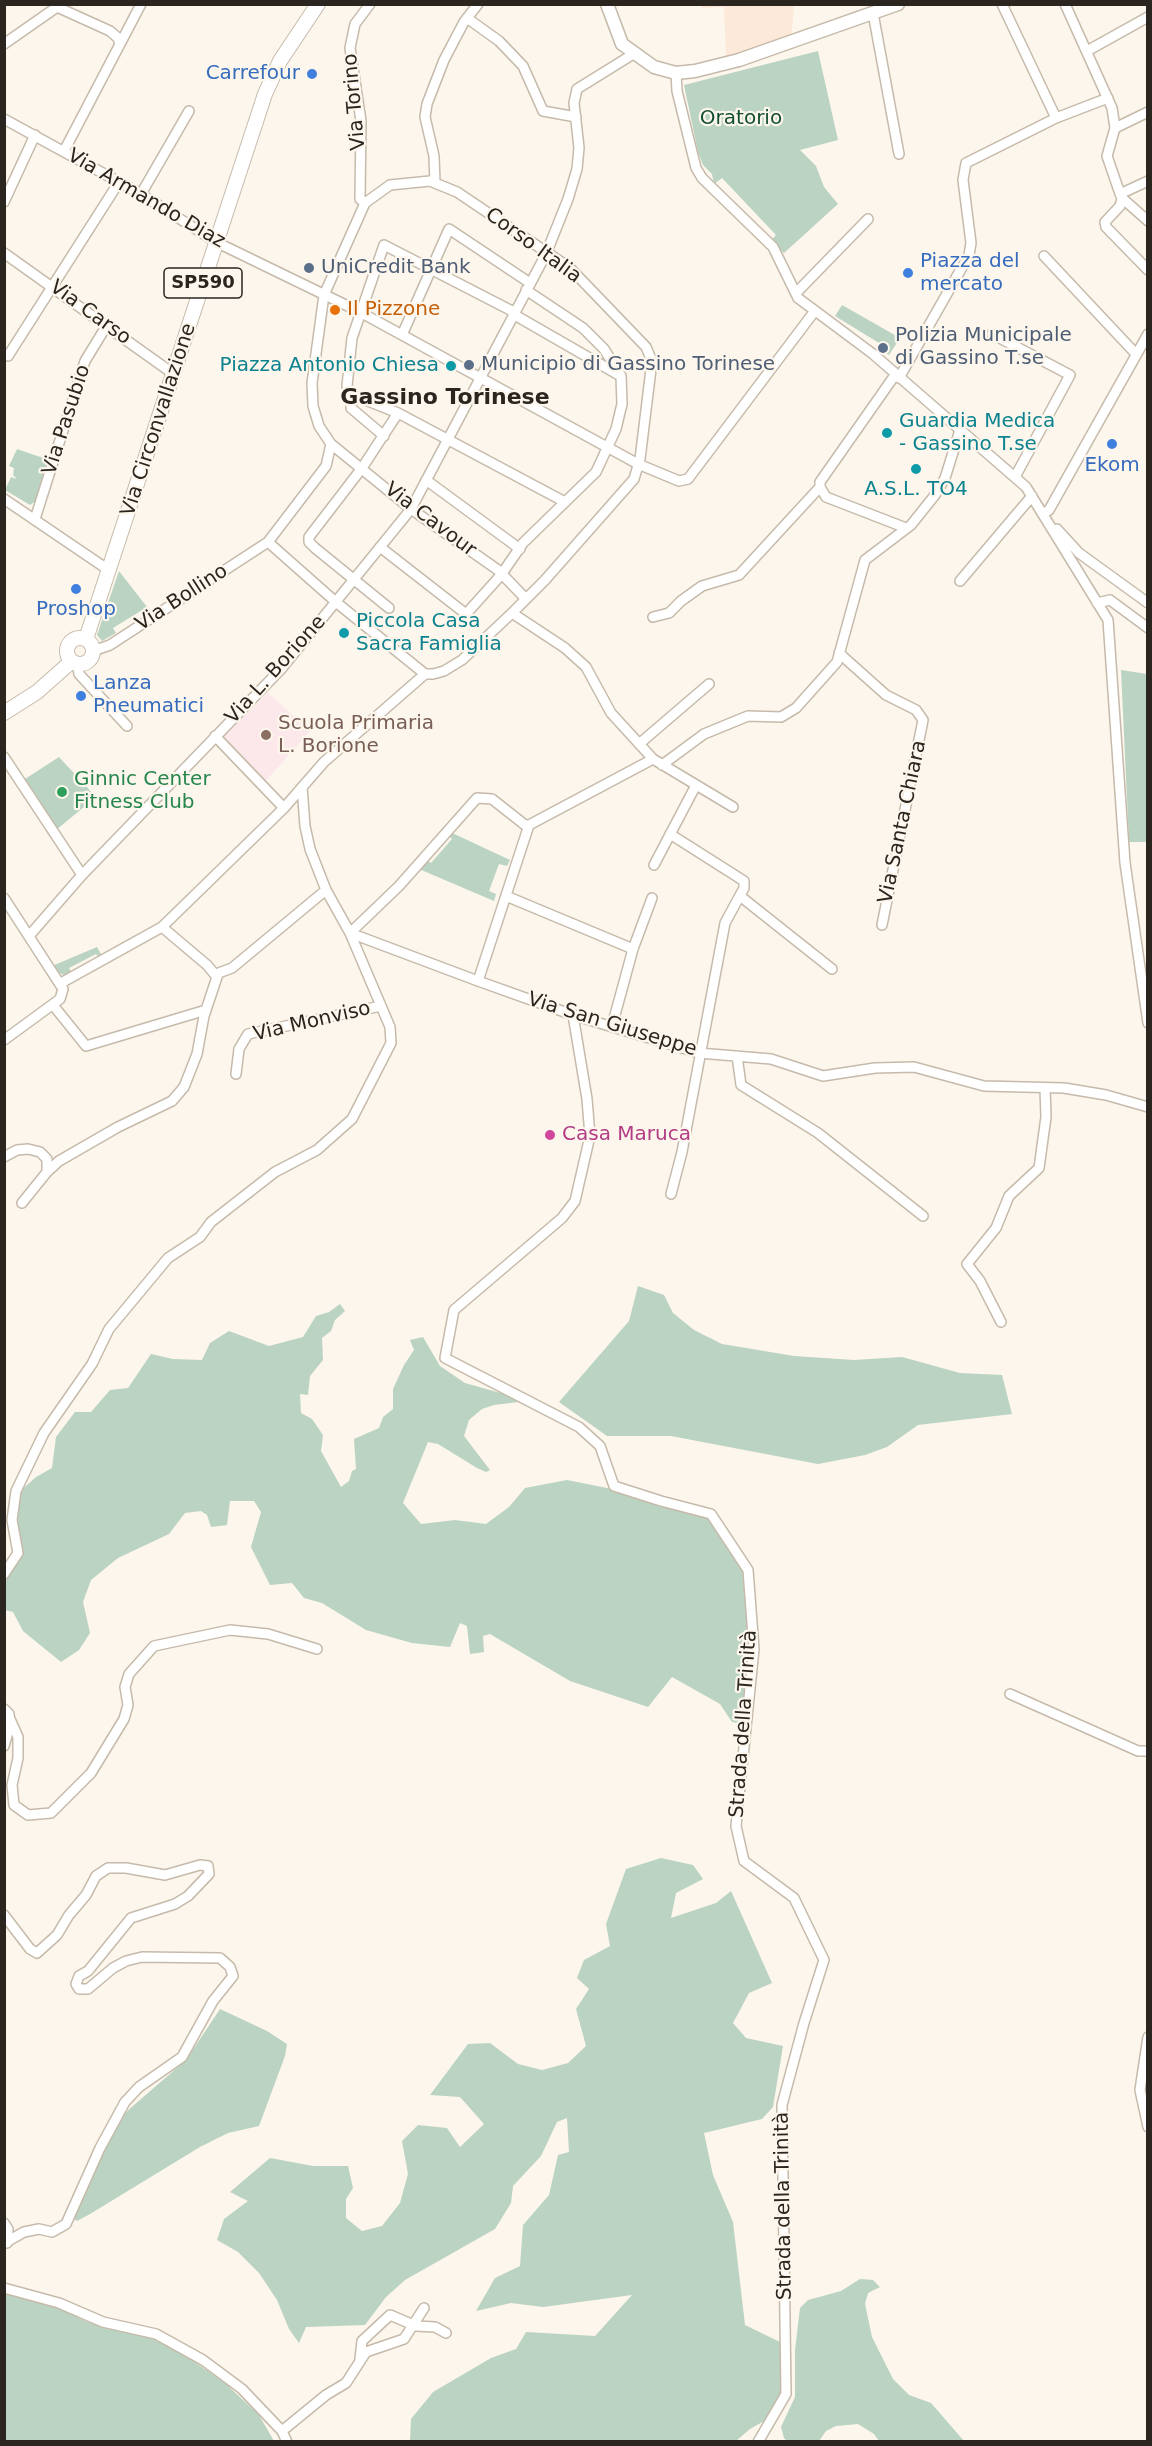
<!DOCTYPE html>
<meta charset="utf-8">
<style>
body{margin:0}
#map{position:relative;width:1152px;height:2446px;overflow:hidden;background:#fdf6ec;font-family:"DejaVu Sans",sans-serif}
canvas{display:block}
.frame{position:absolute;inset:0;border:6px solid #2a251f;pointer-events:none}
</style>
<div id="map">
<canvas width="1152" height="2446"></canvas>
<div class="frame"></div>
</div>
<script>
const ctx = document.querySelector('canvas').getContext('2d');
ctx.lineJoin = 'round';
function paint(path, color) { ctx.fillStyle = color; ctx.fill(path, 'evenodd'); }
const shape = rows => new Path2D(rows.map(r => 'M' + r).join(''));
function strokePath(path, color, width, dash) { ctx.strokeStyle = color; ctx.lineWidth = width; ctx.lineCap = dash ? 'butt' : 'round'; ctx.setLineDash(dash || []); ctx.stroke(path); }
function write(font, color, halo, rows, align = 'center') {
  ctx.font = font + ' "DejaVu Sans",sans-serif'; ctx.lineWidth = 4.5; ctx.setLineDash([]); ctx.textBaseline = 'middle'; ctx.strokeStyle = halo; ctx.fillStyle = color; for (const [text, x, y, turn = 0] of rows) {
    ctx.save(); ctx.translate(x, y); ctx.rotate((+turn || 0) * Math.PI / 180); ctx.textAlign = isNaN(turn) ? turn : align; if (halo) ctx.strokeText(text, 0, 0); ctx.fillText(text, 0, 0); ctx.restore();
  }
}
paint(shape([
 [701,5,794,5,791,40,726,57,724,7,702,8]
]), '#fde9d9');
paint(shape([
 [268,693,310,731,264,783,221,739]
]), '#fce7ea');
paint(shape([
 [818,51,838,140,800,150,816,166,824,187,838,204,784,253,770,241,776,235,722,178,714,184,712,174,703,165,698,152,684,85],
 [842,305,900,338,889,355,877,349,879,343,835,316],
 [17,449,49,460,37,500,30,505,5,490,11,477,17,479,13,475,14,468,9,466],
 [119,571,147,607,113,628,116,633,102,641,97,635],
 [1121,670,1147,674,1147,842,1129,842],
 [59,757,96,797,56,830,25,779],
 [450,832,510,860,507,866,499,864,489,891,496,894,494,901,419,869,426,859,431,863,452,839,447,834],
 [97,947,102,956,99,957,96,954,69,968,72,973,67,975,61,974,52,966],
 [638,1286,664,1295,673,1313,694,1330,722,1344,794,1356,854,1360,902,1357,960,1373,1002,1375,1012,1414,918,1425,887,1447,865,1455,818,1464,671,1436,607,1436,559,1402,629,1321],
 [340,1304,345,1311,335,1320,331,1331,322,1338,323,1360,310,1376,308,1395,300,1394,301,1413,312,1419,323,1435,321,1451,341,1487,349,1481,352,1471,356,1469,354,1439,379,1428,383,1417,393,1409,393,1389,404,1365,414,1350,410,1340,423,1337,440,1366,465,1383,511,1396,518,1402,494,1405,482,1409,469,1420,464,1436,490,1470,486,1472,477,1468,438,1444,428,1442,403,1503,421,1524,455,1520,486,1524,509,1507,525,1488,567,1480,612,1489,710,1518,745,1575,756,1624,743,1724,732,1722,720,1704,672,1677,648,1707,570,1681,490,1634,483,1636,484,1652,470,1654,467,1626,460,1623,450,1647,412,1643,366,1630,322,1603,304,1598,292,1583,270,1585,251,1547,261,1512,254,1501,230,1501,227,1525,211,1527,207,1515,201,1511,185,1513,169,1534,118,1558,91,1580,83,1602,90,1633,79,1650,61,1662,23,1631,13,1612,5,1610,5,1567,12,1551,8,1521,17,1494,36,1477,52,1468,56,1437,75,1412,91,1412,110,1390,128,1388,151,1354,173,1359,202,1360,210,1343,229,1331,269,1346,303,1337,316,1316,329,1312],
 [661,1858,693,1865,703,1879,676,1893,671,1918,716,1903,731,1891,772,1983,749,1993,733,2023,746,2038,783,2046,773,2107,762,2119,704,2133,713,2175,733,2222,745,2325,780,2342,780,2412,750,2429,736,2441,410,2441,411,2419,433,2392,491,2358,516,2349,526,2332,595,2336,632,2295,543,2307,511,2303,476,2311,495,2278,520,2266,523,2225,549,2195,558,2155,569,2152,567,2118,557,2122,541,2156,513,2186,511,2203,495,2229,405,2280,386,2297,365,2325,306,2327,299,2343,289,2329,277,2300,259,2273,238,2252,217,2240,224,2219,248,2201,230,2192,270,2158,313,2166,348,2166,353,2188,346,2199,346,2218,362,2231,382,2226,400,2203,408,2174,402,2141,418,2125,447,2128,460,2147,484,2124,460,2097,430,2095,468,2044,490,2043,518,2064,542,2070,568,2063,586,2046,576,2009,589,1989,577,1978,584,1960,610,1946,606,1924,626,1869],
 [220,2009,267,2031,287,2044,285,2056,259,2126,228,2133,200,2147,90,2214,77,2221,74,2219,86,2177,126,2112,186,2060],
 [860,2279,873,2280,880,2287,868,2293,865,2304,872,2337,893,2379,909,2395,931,2403,964,2441,879,2441,874,2434,858,2424,836,2426,826,2431,819,2441,787,2441,784,2438,781,2427,795,2397,795,2350,800,2308,808,2300,841,2291],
 [5,2293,53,2305,85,2321,105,2328,151,2338,185,2355,226,2384,259,2415,274,2441,5,2442]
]), '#bad3c2');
const street = shape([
 [1002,4,1056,118],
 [1065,4,1112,108,1115,128,1107,156,1118,188,1122,198,1148,221],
 [873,13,899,154],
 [467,18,499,41,523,66,543,111,576,117],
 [4,44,57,7,110,31,118,38,120,44],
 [1087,51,1148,17],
 [676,73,677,91,696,168,702,178,773,247,798,298,873,354,1026,487,1108,620,1125,863,1148,1023],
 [4,119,141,194,216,242,360,312,638,464,679,481,688,479,814,312],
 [1115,128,1148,112],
 [64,151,141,4],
 [435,183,434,156,425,117,427,104,444,60,464,22,478,4],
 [141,194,189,111],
 [1120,194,1148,181],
 [1122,198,1120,206,1105,222,1106,227,1148,270],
 [4,202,35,135],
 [365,203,360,199,361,121,350,48,355,24,370,4],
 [4,253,175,375],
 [1044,256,1136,354],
 [526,290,583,328,604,349,621,376],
 [796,293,868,219],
 [513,314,619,375],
 [992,334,1070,375,1015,477],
 [402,335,449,229,530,283],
 [8,356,119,182],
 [895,375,820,482,820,487,826,497,906,528],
 [899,378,969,255,971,243,963,180,966,163,1056,118,1108,98],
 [351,402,347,386,352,338,384,245,514,312],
 [384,436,351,408,351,402,358,397,398,413,565,502],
 [426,480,520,549],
 [4,499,110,571],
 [1043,514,1049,510,1148,334],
 [35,519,85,361,107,325],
 [1057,529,1079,553,1148,603],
 [268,542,337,603,425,674,433,674,444,671,462,660,512,613,545,580,634,479,640,459,652,361,646,347,570,268,457,192,430,181,390,185,365,203,324,295,312,383,313,406,319,426,331,444,411,509,498,570,526,599],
 [380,547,466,614,501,575,523,543,596,472,616,429,622,404,621,376],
 [960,581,1032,496],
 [1097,603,1110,600,1148,628],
 [389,608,315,548,309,542,309,537,362,468,398,413],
 [512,613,565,648,586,667,611,713,653,759,733,807],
 [653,617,669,613,681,601,702,586,739,575,820,487],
 [93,651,110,645,268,542,326,466,331,444],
 [839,653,886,695,916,710,923,720,882,925],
 [77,663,79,674,127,726],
 [215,736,284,808],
 [639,744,709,684],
 [4,757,82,875],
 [662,765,704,734,748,716,781,717,796,708,837,662,865,560,911,525,935,495,945,478,960,430],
 [302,787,305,826,310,849,326,890,350,933,478,981,573,1015,699,1053,771,1059,823,1076,875,1068,914,1067,984,1086,1064,1088,1106,1095,1148,1107],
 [670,834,744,881,744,888,725,923,682,1152,671,1194],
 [654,865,695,787],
 [506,896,633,949],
 [740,896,832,969],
 [4,898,63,989,60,999,4,1040],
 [29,936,82,875,282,668,411,509,546,254,568,199,577,169,579,148,574,103,577,89,635,53],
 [216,974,232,968,326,890],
 [478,981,529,825,653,759],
 [61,983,162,927,284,808,324,762,425,674],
 [53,1005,86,1046,206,1010],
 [573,1015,587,1099,590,1136,575,1201,562,1218,454,1310,445,1358,579,1427,600,1446,614,1486,661,1501,711,1514,748,1570,754,1649,736,1826,744,1861,794,1898,824,1960,804,2023,782,2105,786,2394,758,2442],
 [612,1026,633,949,652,898],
 [737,1056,741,1085,818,1133,923,1216],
 [236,1074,239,1049,248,1034,381,1006],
 [4,1157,17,1150,28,1149,40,1152,47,1159,47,1172,22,1203],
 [47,1172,59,1161,118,1127,172,1101,184,1087,197,1054,204,1016,217,977,207,965,162,927],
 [1001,1322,980,1281,967,1264,996,1228,1009,1196,1039,1168,1046,1117,1045,1088],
 [4,1574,18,1553,12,1520,16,1491,44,1433,92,1364,109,1329,168,1258,200,1237,211,1222,275,1172,317,1150,352,1119,391,1043,390,1027,350,933,399,886,477,798,492,799,525,825,529,825],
 [1010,1694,1138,1751,1148,1751],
 [4,1709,9,1714,10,1725,4,1746],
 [10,1719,18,1737,18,1758,12,1785,14,1805,28,1815,51,1813,91,1773,124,1719,128,1705,125,1687,129,1674,154,1646,230,1630,268,1634,317,1649],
 [4,1915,30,1949,37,1953,57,1935,69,1915,86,1895,96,1876,108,1868,126,1868,165,1875,200,1865,208,1866,209,1874,188,1896,175,1904,131,1918,88,1971,79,1976,76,1984,79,1989,88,1989,113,1968,126,1961,142,1957,220,1958,230,1967,233,1976,213,2001,182,2057,139,2087,125,2102,100,2148,66,2224,52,2232,39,2229,24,2232,8,2241],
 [1148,2037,1140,2090,1148,2127],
 [4,2223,8,2229,7,2243],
 [4,2288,59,2303,103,2322,156,2334,203,2360,242,2389,282,2431,287,2442],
 [360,2359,362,2341,390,2315,416,2326,435,2327,446,2333],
 [282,2431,326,2395,346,2383,366,2352,404,2339,424,2308]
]);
const secondary = shape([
 [607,4,622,44,654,67,676,73,695,71,739,60,898,4]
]);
const primary = shape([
 '67 651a13 13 0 1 1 26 0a13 13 0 1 1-26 0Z',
 [86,639,265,94,280,61,318,4],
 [4,713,37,692,72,661]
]);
strokePath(street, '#c6baaa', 12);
strokePath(secondary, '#c6baaa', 15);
strokePath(primary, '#c6baaa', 16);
strokePath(street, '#fff', 9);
strokePath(secondary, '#fff', 12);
strokePath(primary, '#fff', 14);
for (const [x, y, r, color] of [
 [312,74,6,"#3f7fe0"],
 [309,268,6,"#5c6f8a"],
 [908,273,6,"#3f7fe0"],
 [335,310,6,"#e8710a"],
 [883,348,6,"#5c6f8a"],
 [469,365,6,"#5c6f8a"],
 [451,366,6,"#0f9aa8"],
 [887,433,6,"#0f9aa8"],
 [1112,444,6,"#3f7fe0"],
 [916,469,6,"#0f9aa8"],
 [76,589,6,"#3f7fe0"],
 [344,633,6,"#0f9aa8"],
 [81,696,6,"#3f7fe0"],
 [266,735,6,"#8d6e63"],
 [62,792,6,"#2e9e5b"],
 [550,1135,6,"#d1479c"]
]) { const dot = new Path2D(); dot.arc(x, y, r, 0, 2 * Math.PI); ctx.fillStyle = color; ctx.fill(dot); strokePath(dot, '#fdf6ec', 2); }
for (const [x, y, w] of [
 [203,283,78]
]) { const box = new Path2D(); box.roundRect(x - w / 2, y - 15, w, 30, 4.5); ctx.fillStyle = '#fdf6ec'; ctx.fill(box); strokePath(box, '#2a251f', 1.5); }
write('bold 18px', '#2a251f', null, [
 ["SP590",203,283]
]);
write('20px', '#366cbe', '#fdf6ec', [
 ["Carrefour",300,74,"right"],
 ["Piazza del",920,262],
 ["mercato",920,285],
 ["Ekom",1112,466,"center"],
 ["Proshop",76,610,"center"],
 ["Lanza",93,684],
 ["Pneumatici",93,707]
], 'left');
write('20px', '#2a251f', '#fdf6ec', [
 ["Via Torino",355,102,-95],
 ["Via Armando Diaz",146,199,30],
 ["Corso Italia",533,246,36],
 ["Via Carso",90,313,36],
 ["Via Pasubio",67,420,-72],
 ["Via Circonvallazione",159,420,-72],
 ["Via Cavour",430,520,37],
 ["Via Bollino",182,598,-33],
 ["Via L. Borione",276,670,-48],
 ["Via Santa Chiara",903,822,-78],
 ["Via Monviso",312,1022,-13],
 ["Via San Giuseppe",612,1025,17],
 ["Strada della Trinità",744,1724,-86],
 ["Strada della Trinità",784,2206,-91]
]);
write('20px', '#134e30', '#fdf6ec', [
 ["Oratorio",741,119]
]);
write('20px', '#4e5e75', '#fdf6ec', [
 ["UniCredit Bank",321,268],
 ["Polizia Municipale",895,336],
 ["di Gassino T.se",895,359],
 ["Municipio di Gassino Torinese",481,365]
], 'left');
write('20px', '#c56008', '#fdf6ec', [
 ["Il Pizzone",347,310]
], 'left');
write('20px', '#0d838f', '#fdf6ec', [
 ["Piazza Antonio Chiesa",439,366,"right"],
 ["Guardia Medica",899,422],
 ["- Gassino T.se",899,445],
 ["A.S.L. TO4",916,490,"center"],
 ["Piccola Casa",356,622],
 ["Sacra Famiglia",356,645]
], 'left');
write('20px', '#785e54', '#fdf6ec', [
 ["Scuola Primaria",278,724],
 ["L. Borione",278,747]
], 'left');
write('20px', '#27864d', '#fdf6ec', [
 ["Ginnic Center",74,780],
 ["Fitness Club",74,803]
], 'left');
write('20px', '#b23c85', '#fdf6ec', [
 ["Casa Maruca",562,1135]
], 'left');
write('bold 22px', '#2a251f', '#fdf6ec', [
 ["Gassino Torinese",445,398]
]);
</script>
